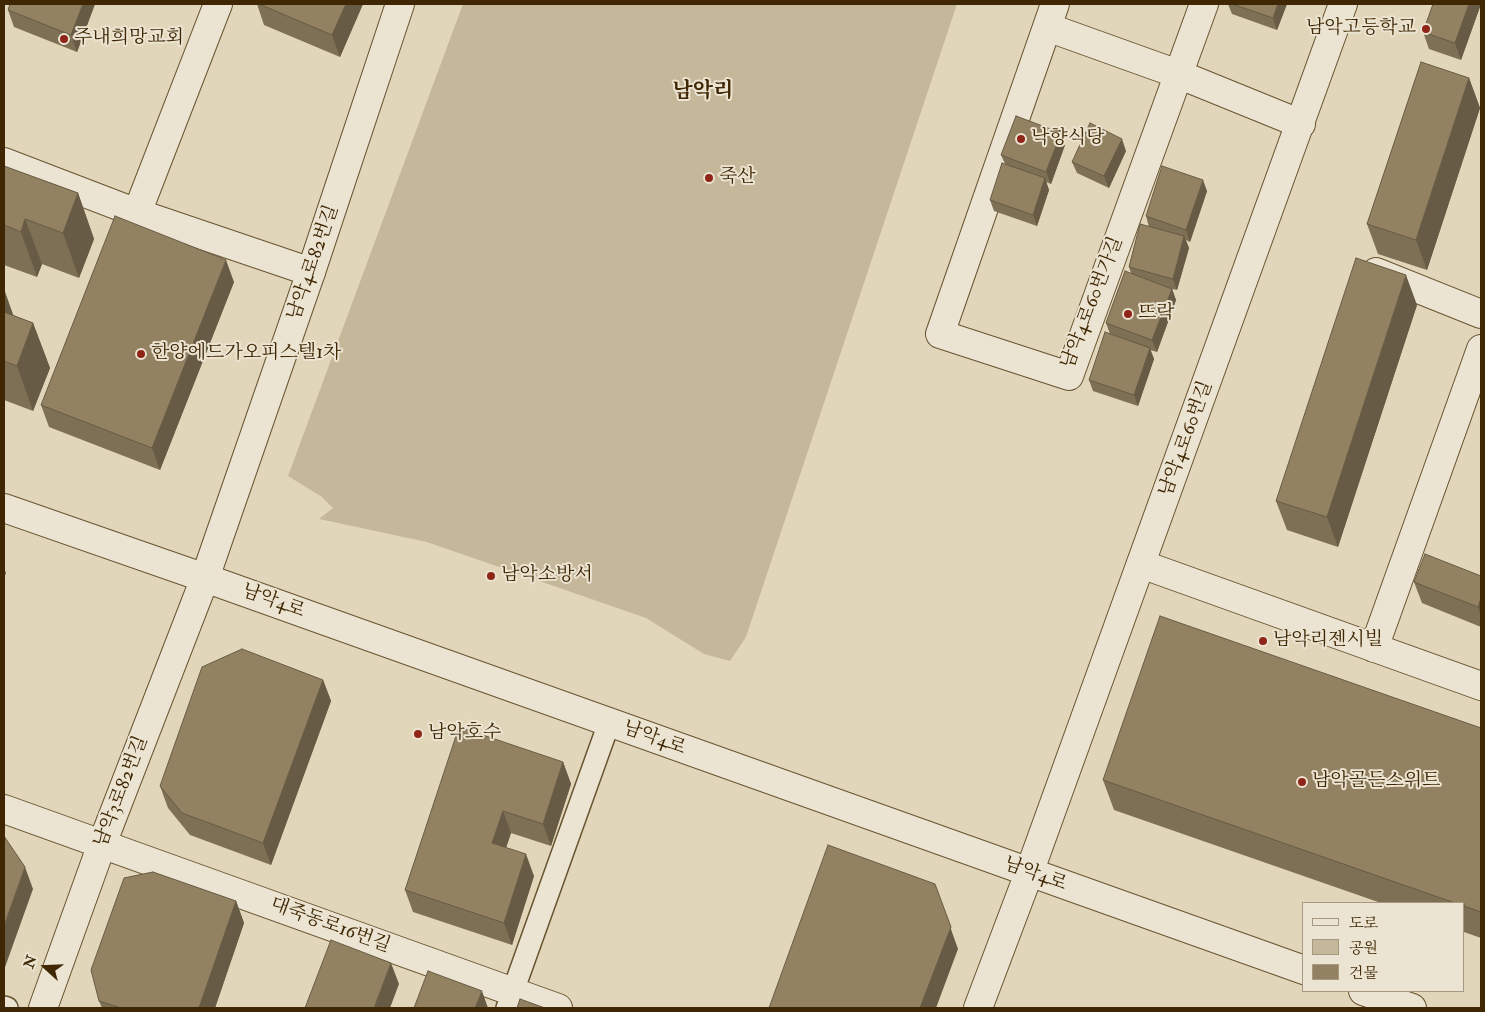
<!DOCTYPE html>
<meta charset="utf-8">
<style>
body{margin:0}
#map{position:relative;width:1485px;height:1012px;overflow:hidden;background:#e1d6b9;font-family:"IM FELL Double Pica","Noto Serif KR",serif}
canvas{display:block}
.frame{position:absolute;inset:0;border:5px solid #3f2703;pointer-events:none}
.legend{position:absolute;left:1302px;top:902px;width:162px;height:90px;box-sizing:border-box;background:#ece4d2;border:1px solid #a7987f;margin:0;padding:6px 9px;list-style:none;font-size:15px;color:#3f2703}
.legend li{display:flex;align-items:center;gap:10px;height:25px}
.legend b{width:25px;border:1px solid #a7987f}
.north{position:absolute;left:20px;top:942px;width:50px;height:50px;-webkit-text-stroke:4px #ece4d2;paint-order:stroke;rotate:290deg;font-size:14px;font-weight:700;line-height:20px;text-align:center;color:#3f2703}
.north::after{content:'';display:block;margin:auto;width:18px;height:22px;background:#3f2703;clip-path:polygon(50% 0,100% 100%,50% 72%,0 100%)}
</style>
<div id="map">
<canvas width="1485" height="1012"></canvas>
<div class="frame"></div>
<ul class="legend">
<li><b style="height:6px;background:#ece4d2"></b>도로</li>
<li><b style="height:14px;background:#c5b89a"></b>공원</li>
<li><b style="height:14px;background:#938262"></b>건물</li>
</ul>
<div class="north">N</div>
</div>
<script>
const ctx = document.querySelector('canvas').getContext('2d');
ctx.lineJoin = 'round';
function paint(path, color) { ctx.fillStyle = color; ctx.fill(path, 'evenodd'); }
const shape = rows => new Path2D(rows.map(r => 'M' + r).join(''));
function strokePath(path, color, width, dash) { ctx.strokeStyle = color; ctx.lineWidth = width; ctx.lineCap = dash ? 'butt' : 'round'; ctx.setLineDash(dash || []); ctx.stroke(path); }
function write(font, color, halo, rows, align = 'center') {
  ctx.font = font + ' "IM FELL Double Pica","Noto Serif KR",serif'; ctx.lineWidth = 4; ctx.setLineDash([]); ctx.textBaseline = 'middle'; ctx.strokeStyle = halo; ctx.fillStyle = color; for (const [text, x, y, turn = 0] of rows) {
    ctx.save(); ctx.translate(x, y); ctx.rotate((+turn || 0) * Math.PI / 180); ctx.textAlign = isNaN(turn) ? turn : align; if (halo) ctx.strokeText(text, 0, 0); ctx.fillText(text, 0, 0); ctx.restore();
  }
}
paint(shape([
 [463,4,957,4,746,637,730,661,704,654,646,618,427,542,319,519,333,508,322,497,288,476]
]), '#c5b89a');
const pedestrian = shape([
 [4,1007,7,1008],
 [507,1008,609,723]
]);
const minor = shape([
 [1055,4,940,334,1069,376,1204,4],
 [1047,27,1178,74,1301,124],
 [4,162,137,213,311,272],
 [137,213,218,4],
 [1376,272,1481,314],
 [1141,564,1481,686],
 [1374,648,1481,349],
 [4,809,558,1008],
 [978,1008,1029,873]
]);
const tertiary = shape([
 [4,508,205,578,1304,970],
 [1029,873,1343,4],
 [1363,991,1412,1008],
 [43,1008,102,844,205,578,311,272,400,4]
]);
strokePath(pedestrian, '#685330', 24);
strokePath(minor, '#685330', 30);
strokePath(tertiary, '#685330', 30);
strokePath(pedestrian, '#ece4d2', 21);
strokePath(minor, '#ece4d2', 28);
strokePath(tertiary, '#ece4d2', 28);
paint(shape([
 [95,4,77,52,14,27,8,10],
 [257,4,363,4,340,57,264,25],
 [1228,4,1287,4,1277,30,1232,14],
 [1481,4,1461,60,1429,49,1423,32],
 [1469,78,1480,108,1427,270,1378,254,1367,224],
 [1061,133,1065,145,1051,184,1046,182,1049,190,1037,226,994,211,990,200,1005,164,1001,155],
 [1126,151,1109,188,1077,173,1072,162],
 [4,166,78,193,94,239,79,278,42,264,37,277,4,265],
 [1207,191,1190,242,1186,240,1189,248,1177,290,1172,289,1176,300,1157,352,1150,350,1154,359,1138,406,1093,391,1089,380,1110,334,1106,323,1131,273,1129,267,1149,227,1146,216],
 [234,282,160,470,49,427,41,405],
 [4,292,5,292,13,315,33,323,50,368,33,411,4,400],
 [1417,305,1338,547,1287,530,1276,501],
 [1481,576,1481,627,1422,603,1414,582],
 [323,680,331,701,271,865,190,835,168,808,160,786],
 [1481,728,1481,938,1464,932,1464,903,1381,903,1114,810,1103,780],
 [563,762,571,784,551,846,511,833,506,848,534,876,512,945,413,912,405,890],
 [236,901,244,923,215,1008,102,1008,99,1001]
]), '#7e7054');
paint(shape([
 [83,4,95,4,77,52,71,35],
 [346,4,363,4,340,57,332,35],
 [1278,4,1287,4,1277,30,1273,18],
 [1469,4,1481,4,1461,60,1455,43],
 [1469,78,1480,108,1427,270,1416,240],
 [1061,133,1065,145,1051,184,1046,172],
 [1122,139,1126,151,1109,188,1104,176],
 [1045,178,1049,190,1037,226,1033,215],
 [1203,180,1207,191,1190,242,1186,230],
 [78,193,94,239,79,278,63,233],
 [25,219,42,264,37,277,21,232],
 [1184,236,1189,248,1177,290,1173,279],
 [226,260,234,282,160,470,152,448],
 [1406,275,1417,305,1338,547,1327,517],
 [1172,289,1176,300,1157,352,1152,340],
 [5,292,21,337,4,325,4,295],
 [33,323,50,368,33,411,17,366],
 [1150,348,1154,359,1138,406,1134,395],
 [4,568,6,573,4,578],
 [1481,598,1481,616,1478,607],
 [323,680,331,701,271,865,263,843],
 [563,762,571,784,551,846,543,824],
 [503,811,511,833,500,865,492,843],
 [526,854,534,876,512,945,504,923],
 [25,867,33,889,4,970,4,926],
 [935,884,958,949,936,1008,920,1008],
 [236,901,244,923,215,1008,199,1008],
 [391,963,399,984,390,1008,374,1008],
 [482,991,488,1008,475,1008]
]), '#675b45');
const building = shape([
 [10,4,83,4,71,35,8,10,10,4],
 [259,4,346,4,332,35,259,4],
 [1232,4,1278,4,1273,18,1232,4],
 [1433,4,1469,4,1455,43,1423,32,1433,4],
 [1421,62,1469,78,1416,240,1367,224,1421,62],
 [1016,116,1061,133,1046,172,1001,155,1016,116],
 [1090,123,1122,139,1104,176,1072,162,1090,123],
 [1002,163,1045,178,1033,215,990,200,1002,163],
 [4,166,78,193,63,233,25,219,21,232,4,225,4,166],
 [1162,166,1203,180,1186,230,1146,216,1162,166],
 [115,216,226,260,152,448,41,405,115,216],
 [1140,224,1184,236,1173,279,1129,267,1140,224],
 [1356,258,1406,275,1327,517,1276,501,1356,258],
 [1125,271,1172,289,1152,340,1106,323,1125,271],
 [4,312,33,323,17,366,4,361,4,312],
 [1105,332,1150,348,1134,395,1089,380,1105,332],
 [1425,554,1481,576,1481,598,1478,607,1414,582,1425,554],
 [1160,616,1481,728,1481,912,1464,906,1464,903,1455,903,1103,780,1160,616],
 [242,649,323,680,263,843,182,813,160,786,202,667,242,649],
 [459,727,563,762,543,824,503,811,492,843,526,854,504,923,405,890,459,727],
 [4,836,25,867,4,926,4,836],
 [828,845,935,884,951,927,920,1008,769,1008,828,845],
 [153,872,236,901,199,1008,121,1008,99,1001,91,970,124,878,153,872],
 [331,940,391,963,374,1008,305,1008,331,940],
 [428,971,482,991,475,1008,414,1008,428,971],
 [520,999,545,1008,517,1008,520,999]
]);
paint(building, '#938262');
strokePath(building, '#675b45', 1);
for (const [x, y, r, color] of [
 [1426,29,5,"#8f2418"],
 [64,39,5,"#8f2418"],
 [1021,139,5,"#8f2418"],
 [709,178,5,"#8f2418"],
 [1128,314,5,"#8f2418"],
 [141,354,5,"#8f2418"],
 [491,576,5,"#8f2418"],
 [1263,641,5,"#8f2418"],
 [418,734,5,"#8f2418"],
 [1302,782,5,"#8f2418"]
]) { const dot = new Path2D(); dot.arc(x, y, r, 0, 2 * Math.PI); ctx.fillStyle = color; ctx.fill(dot); strokePath(dot, '#ece4d2', 2); }
write('19px', '#3f2703', '#ece4d2', [
 ["남악고등학교",1416,29,"right"],
 ["주내희망교회",74,39],
 ["낙향식당",1031,139],
 ["죽산",719,178],
 ["뜨락",1138,314],
 ["한양에드가오피스텔1차",151,354],
 ["남악소방서",501,576],
 ["남악리젠시빌",1273,641],
 ["남악호수",428,734],
 ["남악골든스위트",1312,782]
], 'left');
write('19px', '#3f2703', '#ece4d2', [
 ["남악4로82번길",314,263,-71],
 ["남악4로60번가길",1093,303,-69],
 ["남악4로60번길",1187,439,-70],
 ["남악4로",273,602,20],
 ["남악4로",654,739,20],
 ["남악3로82번길",122,792,-69],
 ["남악4로",1035,875,20],
 ["대죽동로16번길",330,926,20]
]);
write('bold 21px', '#3f2703', '#ece4d2', [
 ["남악리",703,92]
]);
</script>
